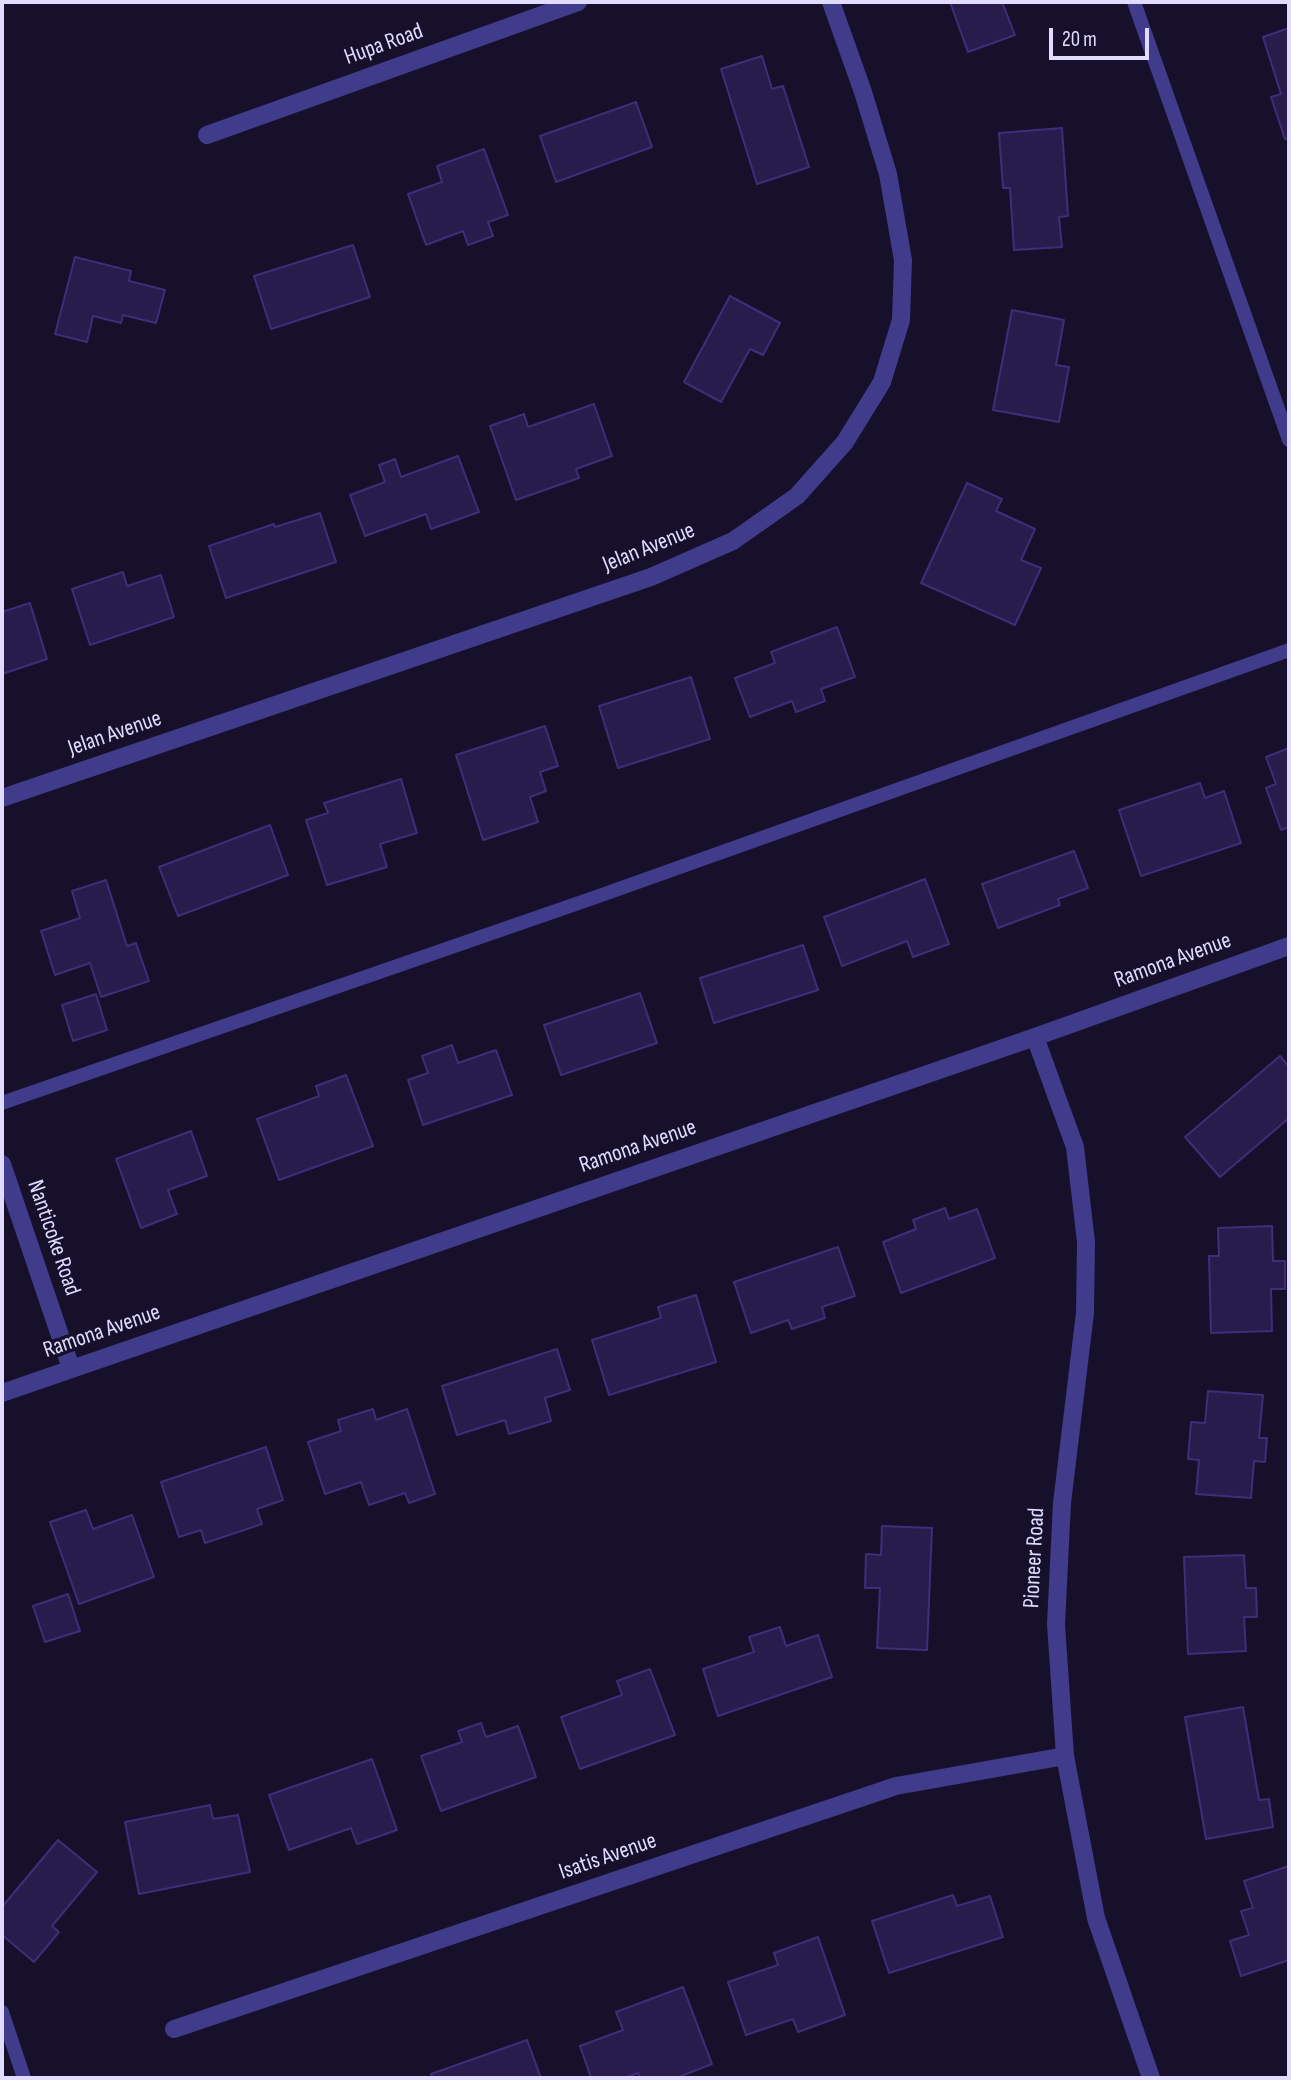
<!DOCTYPE html>
<style>
body{margin:0}
#map{position:relative;width:1291px;height:2080px;overflow:hidden;background:#16102b;font-family:"Sofia Sans Condensed",sans-serif}
canvas{display:block}
.frame{position:absolute;inset:0;border:4px solid #e0dbff;pointer-events:none}
.scale{position:absolute;left:1049px;top:28px;width:100px;height:32px;box-sizing:border-box;border:4px solid #e0dbff;border-top:0;padding-left:9px;font-size:21px;line-height:24px;white-space:nowrap;color:#e0dbff;-webkit-text-stroke:5px #16102b;paint-order:stroke}
</style>
<div id="map">
<canvas width="1291" height="2080"></canvas>
<div class="frame"></div>
<div class="scale">20 m</div>
</div>
<script>
const ctx = document.querySelector('canvas').getContext('2d');
ctx.lineJoin = 'round';
function paint(path, color) { ctx.fillStyle = color; ctx.fill(path, 'evenodd'); }
const shape = rows => new Path2D(rows.map(r => 'M' + r).join(''));
function strokePath(path, color, width, dash) { ctx.strokeStyle = color; ctx.lineWidth = width; ctx.lineCap = dash ? 'butt' : 'round'; ctx.setLineDash(dash || []); ctx.stroke(path); }
function write(font, color, halo, rows, align = 'center') {
  ctx.font = font + ' "Sofia Sans Condensed",sans-serif'; ctx.lineWidth = 7; ctx.setLineDash([]); ctx.textBaseline = 'middle'; ctx.strokeStyle = halo; ctx.fillStyle = color; for (const [text, x, y, turn = 0] of rows) {
    ctx.save(); ctx.translate(x, y); ctx.rotate((+turn || 0) * Math.PI / 180); ctx.textAlign = isNaN(turn) ? turn : align; if (halo) ctx.strokeText(text, 0, 0); ctx.fillText(text, 0, 0); ctx.restore();
  }
}
const building = shape([
 [950,2,1002,2,1015,35,968,52,950,2],
 [1289,28,1289,138,1285,139,1271,97,1281,94,1263,37,1289,28],
 [762,56,772,89,783,86,809,167,757,184,721,69,762,56],
 [636,102,652,147,556,182,540,136,636,102],
 [1062,128,1068,216,1059,217,1062,247,1014,250,1010,188,1003,188,999,133,1062,128],
 [484,149,508,215,488,222,493,236,468,245,463,231,426,245,408,194,442,182,437,166,484,149],
 [353,245,370,297,271,329,254,276,353,245],
 [75,257,131,271,129,281,165,290,156,323,123,315,121,323,93,316,87,342,55,334,75,257],
 [730,296,780,323,763,355,750,349,721,402,684,382,730,296],
 [1012,310,1064,320,1056,365,1069,367,1059,422,993,410,1012,310],
 [594,404,612,456,576,469,579,478,516,500,490,426,524,414,528,427,594,404],
 [458,456,479,512,431,529,426,514,365,536,350,495,385,482,379,465,395,459,401,477,458,456],
 [967,483,1002,499,996,511,1035,529,1021,560,1041,568,1015,625,921,583,967,483],
 [320,513,336,562,226,598,209,546,274,524,275,527,320,513],
 [123,572,127,586,161,575,174,617,90,645,72,589,123,572],
 [30,603,47,659,2,674,2,612,30,603],
 [837,627,855,677,821,689,825,701,796,712,792,701,750,717,735,678,775,663,771,652,837,627],
 [691,677,710,739,618,768,599,706,691,677],
 [545,726,558,766,540,772,546,791,530,797,538,822,483,840,456,755,545,726],
 [1289,748,1289,827,1281,830,1266,788,1276,784,1266,757,1289,748],
 [401,779,417,833,380,844,387,867,327,885,306,820,328,813,324,803,401,779],
 [1200,783,1205,798,1224,791,1241,843,1141,876,1119,810,1200,783],
 [270,825,288,875,178,916,159,867,270,825],
 [1074,851,1088,888,1058,899,1060,905,998,928,982,884,1074,851],
 [925,879,949,944,913,957,907,941,842,966,824,917,925,879],
 [106,880,127,946,136,943,149,981,101,997,90,963,55,975,41,931,80,918,72,891,106,880],
 [803,945,818,990,714,1023,700,978,803,945],
 [640,993,657,1043,561,1075,544,1025,640,993],
 [96,994,107,1030,73,1041,62,1005,96,994],
 [452,1045,458,1063,496,1050,512,1095,423,1125,408,1080,428,1073,422,1056,452,1045],
 [1280,1056,1289,1067,1289,1118,1220,1177,1185,1137,1280,1056],
 [346,1075,373,1146,279,1180,257,1119,319,1096,316,1086,346,1075],
 [191,1131,207,1176,168,1190,177,1214,141,1228,116,1159,191,1131],
 [945,1208,949,1219,977,1209,995,1258,901,1293,883,1242,916,1229,913,1220,945,1208],
 [1272,1226,1273,1261,1285,1261,1285,1289,1271,1289,1272,1331,1211,1333,1209,1256,1219,1256,1218,1228,1272,1226],
 [838,1247,855,1296,822,1307,825,1318,792,1329,788,1320,751,1333,734,1282,838,1247],
 [696,1295,716,1362,609,1395,592,1340,661,1318,658,1307,696,1295],
 [557,1349,570,1390,545,1398,551,1421,509,1434,505,1420,457,1435,442,1386,557,1349],
 [1208,1391,1263,1395,1259,1438,1267,1438,1265,1462,1254,1461,1251,1498,1196,1494,1199,1460,1188,1459,1191,1422,1205,1423,1208,1391],
 [373,1409,376,1420,407,1409,435,1494,409,1503,405,1493,369,1505,361,1482,325,1494,308,1442,341,1431,338,1420,373,1409],
 [266,1447,283,1500,257,1509,262,1524,205,1543,201,1530,179,1537,161,1482,266,1447],
 [86,1510,93,1529,132,1515,154,1577,79,1604,50,1522,86,1510],
 [882,1526,932,1528,927,1650,877,1648,880,1588,865,1588,866,1554,881,1555,882,1526],
 [1244,1555,1246,1588,1256,1588,1257,1617,1244,1617,1246,1651,1188,1654,1184,1557,1244,1555],
 [68,1594,80,1631,45,1642,33,1606,68,1594],
 [780,1627,786,1646,818,1635,832,1677,718,1716,703,1669,754,1652,749,1637,780,1627],
 [650,1669,675,1735,580,1769,561,1717,622,1695,617,1681,650,1669],
 [1243,1707,1259,1800,1269,1799,1273,1827,1206,1839,1185,1717,1243,1707],
 [481,1723,486,1737,518,1726,536,1777,441,1811,421,1756,462,1742,458,1731,481,1723],
 [372,1759,397,1830,357,1844,351,1828,289,1850,269,1795,372,1759],
 [210,1805,213,1819,238,1815,250,1872,139,1894,125,1822,210,1805],
 [58,1840,97,1872,52,1926,59,1932,34,1962,2,1935,2,1907,58,1840],
 [1289,1866,1289,1960,1241,1976,1230,1941,1249,1935,1241,1911,1253,1908,1244,1881,1289,1866],
 [953,1895,957,1906,990,1896,1003,1937,889,1973,872,1921,953,1895],
 [818,1937,845,2015,798,2032,793,2019,746,2035,728,1982,778,1965,774,1953,818,1937],
 [683,1987,712,2064,676,2078,640,2078,638,2073,624,2078,591,2078,580,2046,623,2030,616,2012,683,1987],
 [527,2040,541,2078,432,2078,431,2074,527,2040]
]);
paint(building, '#281c4d');
strokePath(building, '#3f2d79', 2);
strokePath(shape([
 [1134,2,1289,440],
 [2,1103,596,897,1289,650],
 [2,2012,24,2078]
]), '#413b8b', 14);
strokePath(shape([
 [207,135,578,2],
 [2,798,651,577,733,541,797,496,845,442,882,382,901,320,903,260,888,174,863,92,831,2],
 [1035,1037,1075,1147,1086,1242,1085,1313,1062,1503,1056,1624,1065,1756,1096,1918,1151,2078],
 [2,1164,71,1368],
 [174,2029,896,1786,1065,1756]
]), '#413b8b', 18);
strokePath(shape([
 [2,1393,1035,1037,1289,946]
]), '#413b8b', 18);
write('23px', '#e0dbff', '#16102b', [
 ["Hupa Road",384,45,-20],
 ["Jelan Avenue",649,548,-22],
 ["Jelan Avenue",115,734,-19],
 ["Ramona Avenue",1173,961,-20],
 ["Ramona Avenue",638,1147,-19],
 ["Nanticoke Road",53,1238,71],
 ["Ramona Avenue",102,1332,-19],
 ["Pioneer Road",1035,1558,-87],
 ["Isatis Avenue",608,1857,-19]
]);
</script>
